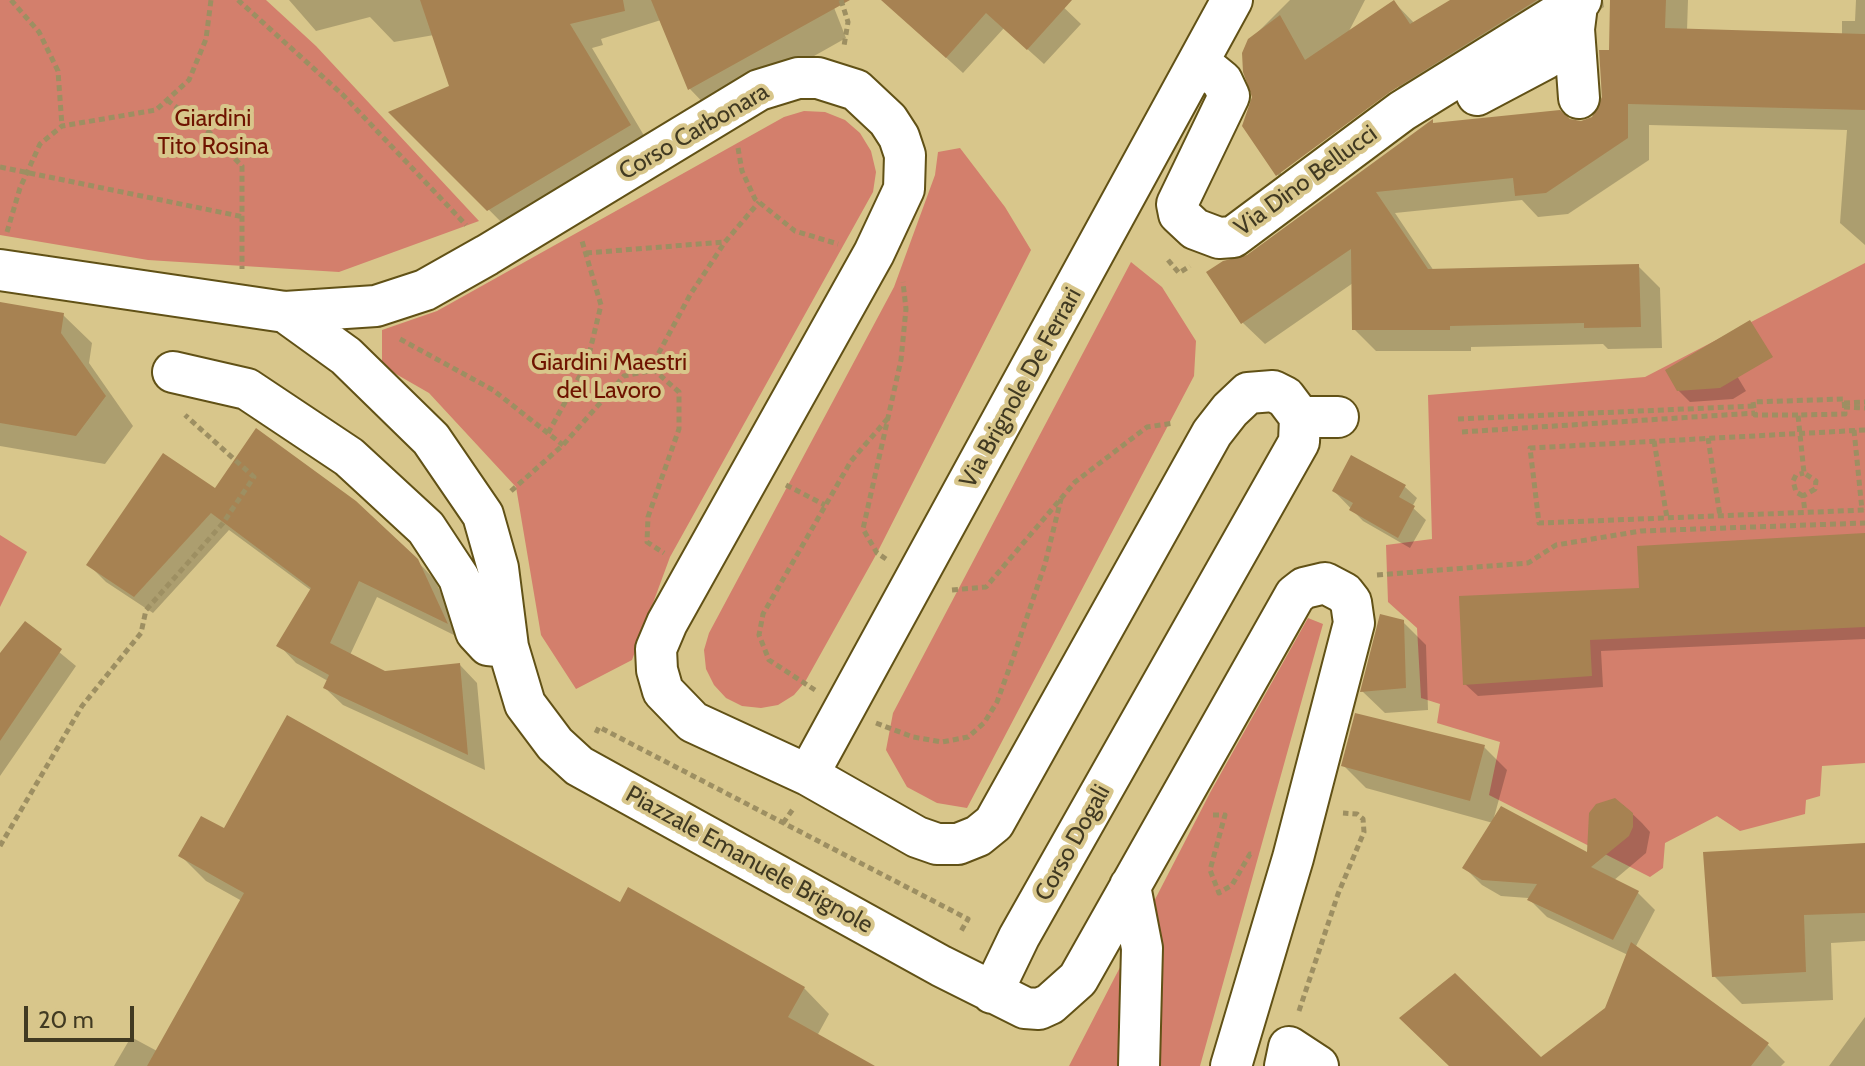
<!DOCTYPE html>
<style>
body{margin:0}
#map{position:relative;width:1865px;height:1066px;overflow:hidden;background:#d8c68b;font-family:Cabin,sans-serif}
canvas{display:block}
.scale{position:absolute;left:24px;top:1006px;width:110px;height:36px;box-sizing:border-box;border:4px solid #413a22;border-top:0;padding-left:10px;font-size:24px;line-height:28px;white-space:nowrap;color:#413a22;-webkit-text-stroke:6px #d8c68b;paint-order:stroke}
</style>
<div id="map">
<canvas width="1865" height="1066"></canvas>
<div class="scale">20 m</div>
</div>
<script>
const ctx = document.querySelector('canvas').getContext('2d');
ctx.lineJoin = 'round';
function paint(path, color) { ctx.fillStyle = color; ctx.fill(path, 'evenodd'); }
const shape = rows => new Path2D(rows.map(r => 'M' + r).join(''));
function strokePath(path, color, width, dash) { ctx.strokeStyle = color; ctx.lineWidth = width; ctx.lineCap = dash ? 'butt' : 'round'; ctx.setLineDash(dash || []); ctx.stroke(path); }
function write(font, color, halo, rows, align = 'center') {
  ctx.font = font + ' Cabin,sans-serif'; ctx.lineWidth = 8; ctx.setLineDash([]); ctx.textBaseline = 'middle'; ctx.strokeStyle = halo; ctx.fillStyle = color; for (const [text, x, y, turn = 0] of rows) {
    ctx.save(); ctx.translate(x, y); ctx.rotate((+turn || 0) * Math.PI / 180); ctx.textAlign = isNaN(turn) ? turn : align; if (halo) ctx.strokeText(text, 0, 0); ctx.fillText(text, 0, 0); ctx.restore();
  }
}
paint(shape([
 [0,0,266,0,316,46,479,221,339,272,148,260,0,235],
 [804,111,825,112,845,120,860,133,871,151,876,172,873,192,670,557,632,660,576,689,541,635,516,487,429,393,382,366,382,330,437,311,784,117],
 [960,148,1005,207,1031,250,877,553,805,682,794,695,778,705,761,708,742,706,726,698,714,685,706,669,704,650,709,633,894,287,935,175,938,152],
 [1131,262,1162,287,1196,341,1194,376,967,808,937,803,907,787,886,750,893,713],
 [1865,263,1865,763,1822,766,1820,796,1806,800,1805,814,1740,831,1717,816,1665,843,1663,868,1650,877,1489,795,1500,742,1437,723,1440,704,1421,698,1417,628,1388,602,1386,545,1432,539,1428,395,1645,377],
 [0,535,27,552,0,607],
 [1308,618,1323,624,1200,1066,1069,1066,1211,791]
]), '#d37f6c');
paint(shape([
 [289,0,831,0,846,38,713,113,690,89,661,20,601,39,603,45,592,48,652,149,512,233,392,112,451,88,434,35,394,42,370,17,316,31],
 [892,0,1056,0,1081,24,1044,64,1004,28,963,73,905,20],
 [1290,0,1365,0,1348,33,1394,2,1415,24,1454,0,1603,0,1604,7,1419,120,1307,204,1278,175,1244,126,1254,97,1250,40],
 [1397,84,1399,87,1281,175,1281,170],
 [1612,0,1688,0,1687,31,1842,36,1842,21,1855,21,1856,0,1865,0,1865,245,1840,223,1847,130,1649,125,1649,160,1568,214,1538,217,1522,200,1395,213,1434,271,1638,266,1660,288,1662,348,1608,349,1603,344,1471,347,1471,351,1376,351,1354,329,1353,283,1265,344,1243,323,1209,272,1248,257,1432,122,1436,125,1567,120,1580,123,1594,118,1602,108,1601,52,1611,52],
 [0,304,63,315,92,343,89,363,133,426,105,464,0,446],
 [1725,356,1746,391,1733,399,1690,402,1678,390],
 [1405,487,1417,498,1412,507,1426,520,1410,548,1363,521,1334,491],
 [215,491,417,561,435,580,462,639,377,597,350,655,384,673,460,665,477,683,485,770,343,705,325,688,328,681,296,663,279,645,312,591,229,530,153,613,106,582,89,565],
 [1865,535,1865,639,1601,651,1603,687,1478,696,1465,684,1642,590],
 [1403,622,1426,645,1428,710,1385,713,1362,691],
 [25,624,76,666,0,776,0,657],
 [1484,747,1507,770,1493,821,1589,855,1623,805,1642,823,1650,832,1646,853,1613,881,1638,893,1655,910,1635,948,1767,1044,1785,1062,1781,1066,1451,1066,1541,1060,1607,1009,1628,955,1547,917,1528,898,1501,896,1482,885,1465,868,1493,823,1366,788,1343,765],
 [224,830,620,905,804,988,829,1014,817,1036,871,1066,114,1066,131,1037,157,1051,242,901,206,881,181,856],
 [1865,845,1865,941,1831,943,1833,1000,1742,1004,1714,976],
 [1865,1017,1865,1066,1829,1066]
]), '#0003');
paint(shape([
 [420,0,623,0,625,11,570,24,631,125,487,211,388,112,449,86],
 [651,0,850,0,688,90],
 [881,0,1072,0,1027,50,986,13,946,58],
 [1394,0,1410,24,1450,0,1537,0,1390,92,1276,176,1242,126,1252,97,1243,72,1242,53,1248,39,1280,15,1305,60],
 [1610,0,1666,0,1665,28,1865,34,1865,110,1628,104,1628,138,1546,193,1515,196,1513,178,1376,192,1428,269,1639,264,1641,327,1584,328,1584,323,1450,326,1450,330,1352,330,1351,249,1241,324,1206,272,1223,261,1247,255,1433,119,1433,123,1560,110,1570,119,1581,121,1592,117,1602,97,1599,50,1609,50],
 [0,302,64,313,61,333,106,396,76,436,0,423],
 [1750,320,1773,357,1720,388,1677,391,1665,370],
 [256,428,356,501,418,559,448,624,359,581,330,643,385,671,460,663,468,755,323,688,329,675,276,646,311,588,211,513,134,597,86,565,163,453,215,488],
 [1351,455,1406,485,1399,497,1415,506,1398,538,1349,510,1353,503,1332,491],
 [1865,533,1865,627,1590,640,1592,676,1463,685,1459,596,1639,588,1637,546],
 [1380,614,1404,620,1406,688,1360,692],
 [25,621,62,649,0,741,0,653],
 [1355,713,1485,745,1470,801,1341,766],
 [287,715,620,902,628,887,805,987,788,1017,875,1066,147,1066,244,893,178,856,201,816,224,828],
 [1615,798,1633,813,1633,827,1629,836,1591,867,1639,891,1613,940,1527,900,1537,884,1482,880,1462,868,1501,806,1587,852,1589,813,1596,804],
 [1865,843,1865,913,1804,915,1806,972,1712,977,1703,852],
 [1631,942,1769,1043,1751,1066,1449,1066,1399,1018,1455,973,1541,1057,1605,1008]
]), '#a78252');
const minor = shape([
 [1574,29,1579,98],
 [1200,63,1222,81,1229,96,1177,204,1179,214,1195,229,1219,238,1233,237,1402,111,1581,0],
 [1477,95,1545,59,1574,29,1577,5],
 [0,270,285,312,376,306,425,290,487,255,759,90,798,78,818,78,856,90,888,120,899,137,905,155,904,189,874,253,667,623,656,649,657,670,663,691,693,722,808,775,917,837,937,844,958,844,978,836,994,823,1212,433,1230,410,1248,393,1273,391,1285,397,1300,417,1299,442,1019,937,992,993],
 [285,312,346,356,431,439,483,515,498,568,508,647,525,704,555,744,579,766,941,966,1025,1008,1039,1009,1050,1004,1078,979,1295,595,1304,588,1325,583,1344,593,1351,602,1354,623,1293,858,1231,1066],
 [173,372,247,389,349,457,426,528,459,578,476,632,488,645,508,647],
 [1300,417,1338,417],
 [808,775,1232,0],
 [1130,886,1142,948,1139,1066],
 [1285,1066,1289,1047,1318,1066]
]);
strokePath(minor, '#615116', 44);
strokePath(shape([
 [11,0,39,32,58,71,62,126],
 [238,0,343,95,466,225],
 [841,0,848,22,844,46],
 [167,100,209,132,242,166,242,269],
 [738,148,742,171,755,199,795,231,838,244],
 [0,167,244,217],
 [7,232,20,188,40,144,62,126,156,110,189,80,206,39,211,0],
 [586,253,724,242],
 [1168,260,1179,273,1190,266],
 [400,339,493,390,563,445],
 [649,371,690,295,725,242,759,202],
 [1844,403,1865,402],
 [1844,407,1865,408],
 [1798,415,1755,415,1753,402,1844,399,1845,414,1798,415,1804,473,1816,481,1815,489,1803,496,1805,512],
 [1458,419,1754,406],
 [1854,430,1862,510],
 [1865,430,1530,448,1539,523,1865,510],
 [1462,432,1755,413],
 [548,433,587,363,601,305,582,241],
 [1708,438,1720,516],
 [1654,441,1667,518],
 [786,485,825,505],
 [511,491,563,445,624,376,654,370,679,392,679,429,648,517,647,542,664,553],
 [1803,496,1796,492,1793,481,1796,475,1804,473],
 [886,559,877,553,863,529,901,360,906,309,903,282],
 [1377,575,1528,563,1556,545,1641,531,1865,523],
 [952,590,986,587,1075,482,1147,427,1174,423],
 [815,690,769,660,759,635,763,614,851,461,889,417],
 [876,723,913,737,942,742,968,737,984,723,997,702,1013,658,1045,564,1061,499],
 [596,733,599,727,968,919,960,933],
 [1213,815,1225,815,1210,870,1219,893,1232,885,1250,854,1255,854],
 [783,823,793,809],
 [0,846,82,706,141,633,146,610,223,523,254,477,185,415],
 [1299,1011,1338,894,1364,832,1363,819,1357,814,1343,813]
]), '#9d8f62', 5, [6, 4]);
strokePath(minor, '#fff', 40);
write('24px', '#6f1300', '#d8c68b', [
 ["Giardini",213,119],
 ["Tito Rosina",213,147],
 ["Giardini Maestri",609,363],
 ["del Lavoro",609,391]
]);
write('24px', '#413a22', '#d8c68b', [
 ["Corso Carbonara",694,132,-30],
 ["Via Dino Bellucci",1306,181,-36],
 ["Via Brignole De Ferrari",1021,388,-61],
 ["Corso Dogali",1073,843,-61],
 ["Piazzale Emanuele Brignole",749,860,29]
]);
</script>
